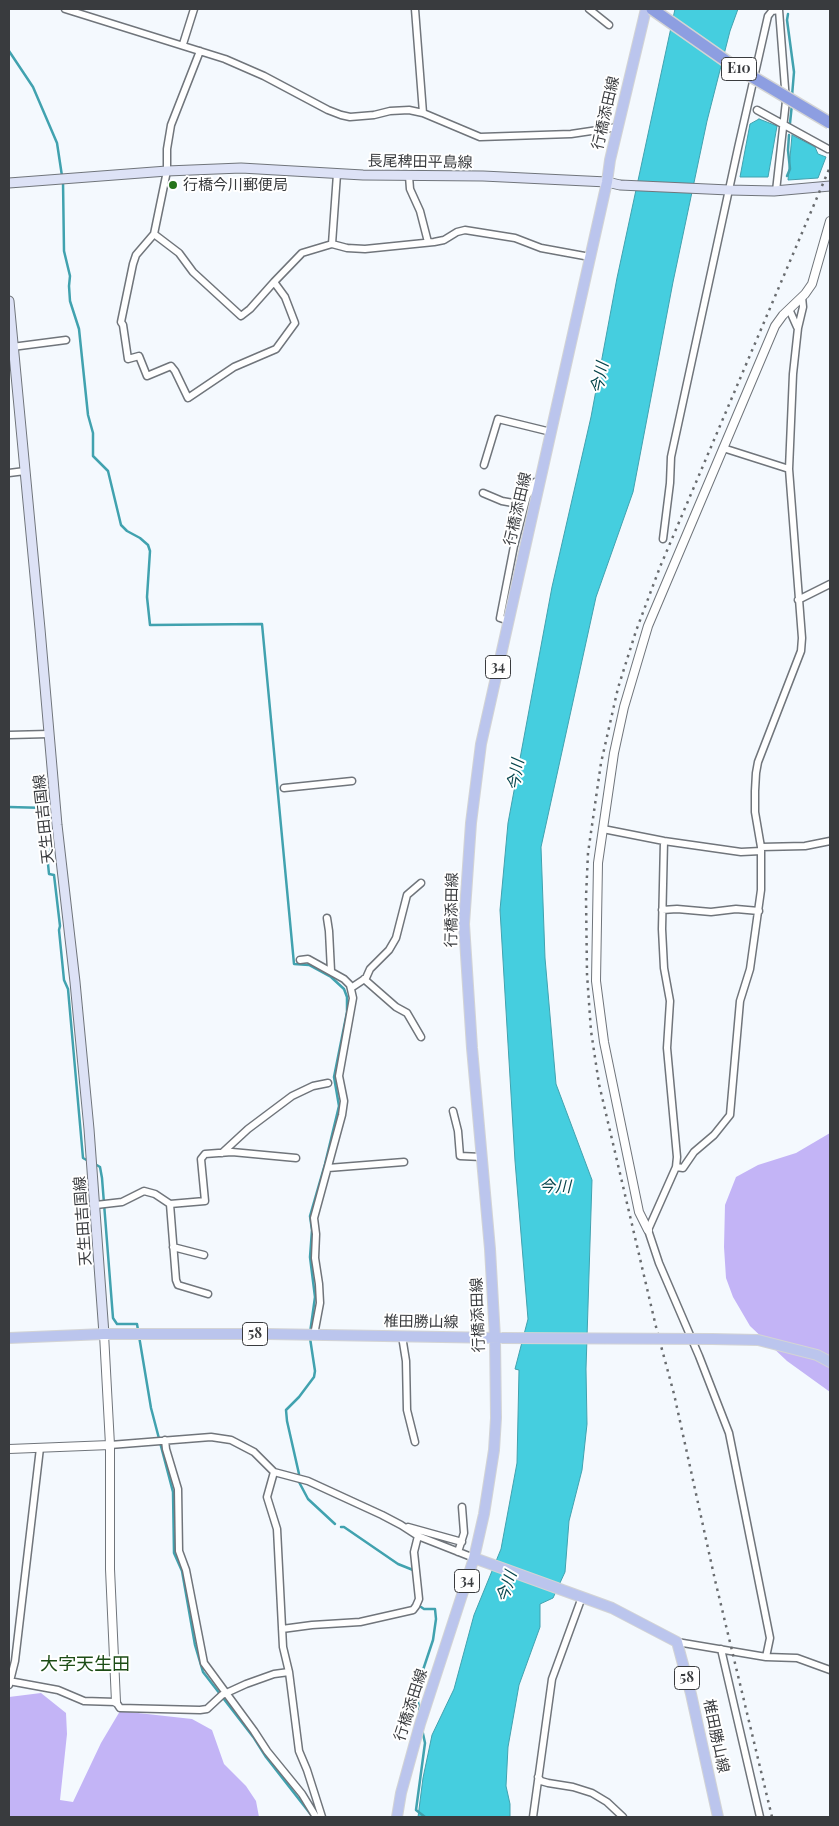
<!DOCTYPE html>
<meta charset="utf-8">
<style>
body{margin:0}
#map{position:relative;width:839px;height:1826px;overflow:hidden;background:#f4f9fe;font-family:"Playfair Display",serif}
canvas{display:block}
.frame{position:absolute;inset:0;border:10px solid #393b3e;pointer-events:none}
</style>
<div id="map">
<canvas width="839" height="1826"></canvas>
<div class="frame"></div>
</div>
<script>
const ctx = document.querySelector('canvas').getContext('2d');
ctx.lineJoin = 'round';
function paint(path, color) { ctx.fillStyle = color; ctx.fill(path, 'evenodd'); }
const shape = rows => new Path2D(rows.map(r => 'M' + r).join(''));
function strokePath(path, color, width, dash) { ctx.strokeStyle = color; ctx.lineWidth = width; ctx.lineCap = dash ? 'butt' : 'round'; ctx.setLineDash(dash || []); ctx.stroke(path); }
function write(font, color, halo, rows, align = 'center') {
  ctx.font = font + ' "Playfair Display","Noto Sans JP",serif'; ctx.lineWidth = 4; ctx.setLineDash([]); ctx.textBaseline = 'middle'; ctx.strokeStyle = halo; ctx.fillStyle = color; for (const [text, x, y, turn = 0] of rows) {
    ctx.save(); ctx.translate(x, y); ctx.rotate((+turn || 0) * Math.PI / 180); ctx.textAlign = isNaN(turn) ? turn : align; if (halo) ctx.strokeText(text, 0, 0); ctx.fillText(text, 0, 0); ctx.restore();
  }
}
paint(shape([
 [830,1133,830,1392,787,1361,750,1326,733,1297,726,1278,724,1247,725,1205,736,1177,758,1165,796,1153],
 [41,1693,66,1713,67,1734,60,1800,73,1802,101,1743,120,1711,192,1719,212,1730,224,1764,246,1786,256,1801,259,1817,9,1817,9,1697]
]), '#c3b4f6');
const water = shape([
 [675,9,738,9,730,31,707,121,673,282,633,492,596,597,541,847,545,958,556,1084,592,1180,586,1369,587,1424,582,1470,569,1521,565,1572,553,1598,540,1604,540,1627,519,1685,508,1747,506,1786,510,1804,510,1817,418,1817,423,1778,432,1735,454,1689,474,1615,501,1549,517,1463,519,1370,515,1369,528,1319,515,1161,500,910,508,823,552,587,591,417,617,278,675,9],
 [759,119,777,126,768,177,740,177,750,124,759,119],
 [792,135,815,147,818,154,826,157,818,178,788,180,792,135]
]);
paint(water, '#45cedf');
strokePath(water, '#41a2af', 1);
strokePath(shape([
 [788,14,787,20,794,72,792,96],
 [9,51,33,87,57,143,62,176],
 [790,123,792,104],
 [787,176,790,169,788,150,789,135],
 [63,181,64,251,70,276,69,286,70,301,79,329,88,415,93,433,93,456,108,471,121,525,127,531,140,538,148,545,150,551,147,597,150,625,262,624,294,964,309,965,331,977,344,989,347,997,347,1012,334,1077,339,1106,325,1164,310,1216,312,1230,310,1257,315,1297,310,1333],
 [9,807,47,808,51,851,47,854,49,874,54,875,60,926,59,930,64,980,68,989,83,1158,90,1162],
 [95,1164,100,1167,102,1178,113,1318,117,1324,137,1324,138,1330],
 [139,1336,151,1408,173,1492,174,1553,182,1571,195,1645,203,1672,254,1738,266,1757,312,1816],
 [299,1474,287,1421,286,1410,299,1397,314,1377,315,1371,310,1338],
 [299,1482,308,1499,335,1524],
 [341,1527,344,1527,398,1564,413,1570],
 [420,1714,418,1702,418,1685,433,1640,436,1619,435,1609,424,1609,421,1607],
 [422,1729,425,1743,416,1810,425,1817]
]), '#41a2af', 2.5);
const minor = shape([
 [65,9,225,59,264,76,328,110,341,115,350,117,374,115,390,111,409,110,423,113,480,137,571,134,618,127],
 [415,9,423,113],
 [589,9,609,25],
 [183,44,194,9],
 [200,51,171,125,167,149,167,171,154,234,136,255,133,264,121,322,123,325,128,359,139,356,147,376,171,366,175,371,188,398,234,367,276,349,295,323,285,297,274,282,302,253,332,244,337,174],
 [757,110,828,149],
 [409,176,410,189,420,211,428,242],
 [776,191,786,101,779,10],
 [154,234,179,253,193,272,241,316,250,309,274,282],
 [332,244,347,248,365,249,434,242,444,240,457,232,465,230,515,238,541,248,590,257],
 [789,309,797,327],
 [12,347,66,340],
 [723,448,789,469],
 [484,465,498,419,551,432],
 [9,473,25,471],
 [483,493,502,501,524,505],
 [663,539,670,483,671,457,738,148,768,16,772,11,779,10,779,9],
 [798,600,830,584],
 [509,621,500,618,514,546,527,496,535,482,540,482],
 [9,735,49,734],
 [284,788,352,781],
 [603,829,664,841,741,852,761,851],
 [664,841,662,929,664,968,670,1001,667,1048,677,1157,676,1167,648,1230,659,1263,699,1356,729,1433,770,1638,766,1657],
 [761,847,805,846,830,841],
 [662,910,677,909,711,912,736,909,759,911],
 [327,918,329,931,331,971],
 [300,960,308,959,344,979,350,985,353,998,339,1076,344,1101,342,1115,314,1218,316,1234,315,1258,319,1284,320,1303,314,1335],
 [364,979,396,1007,407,1013,421,1037],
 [351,988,366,978,370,969,389,950,396,938,407,895,421,883],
 [453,1111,458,1131,460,1156,482,1157],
 [222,1153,248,1129,292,1096,313,1086,328,1083],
 [676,1167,683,1168,694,1152,714,1135,730,1115,740,1001,750,969,761,890,761,847,755,812,755,791,756,773,758,762,801,651,802,638,789,469,793,374,798,328,803,307,802,297],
 [328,1168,404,1162],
 [170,1204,176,1280,178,1285,208,1294],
 [96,1205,122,1202,144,1191,155,1194,170,1204,205,1201,201,1159,205,1154,232,1152,296,1158],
 [173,1247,204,1255],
 [402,1336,406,1361,407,1410,415,1442],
 [165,1440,166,1449,178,1489,179,1551,186,1570,204,1663,254,1731,267,1751,302,1794,316,1817],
 [110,1445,211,1437,231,1440,254,1452,274,1472,308,1481,382,1515,401,1525,418,1536,474,1558],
 [274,1472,267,1497,277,1529,283,1647,289,1672,299,1751,307,1770,322,1817],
 [408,1527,462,1542],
 [458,1552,464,1533,462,1507],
 [282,1629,312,1625,360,1622,413,1610,416,1606,419,1599,414,1552,418,1536],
 [677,1642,766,1657,797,1658,830,1670],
 [721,1649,760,1817],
 [9,1681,58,1690,84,1701,116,1702,120,1708,200,1710,207,1709,222,1695,246,1684,274,1674,289,1672],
 [9,1685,15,1661,40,1448],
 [538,1777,541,1781,548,1783,573,1787,592,1793,607,1802,623,1817],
 [533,1817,552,1679,582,1597]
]);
const tertiary = shape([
 [648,1230,639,1212,604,1042,596,981,598,863,614,753,624,707,648,626,775,326,783,315,805,294,812,284,830,221],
 [104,1334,110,1445,110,1569,116,1702],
 [9,1449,110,1445]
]);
const secondary = shape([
 [9,183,167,171,241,168,363,175,483,176,607,182,620,185,729,190,774,191,830,186],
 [9,301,40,629,57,825,75,982,89,1129,104,1334]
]);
const primary = shape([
 [9,1338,104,1334,267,1334,500,1338],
 [712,1339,758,1340,817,1355,830,1362],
 [474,1558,612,1608,677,1642,691,1694,718,1817],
 [397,1817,401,1793,420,1724,474,1558,484,1514,494,1450,496,1418,495,1338,490,1249,472,1048,464,924,471,823,481,744,607,182,610,160,646,9]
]);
strokePath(minor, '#70757b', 9);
strokePath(tertiary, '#70757b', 10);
strokePath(secondary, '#70757b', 11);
strokePath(primary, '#d3d4d5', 12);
strokePath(minor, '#fff', 6);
strokePath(tertiary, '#fff', 8);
strokePath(secondary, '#dde2f6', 9);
strokePath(primary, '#bbc5ed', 10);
strokePath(shape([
 [772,1817,715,1580,674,1394,657,1331,599,1084,591,1031,587,974,586,897,588,853,601,763,618,688,636,631,660,567,830,167]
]), '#696c6f', 2.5, [2.5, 5]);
const primaryBridge = shape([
 [502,1338,712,1339]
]);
const motorwayBridge = shape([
 [652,9,729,63,830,123]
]);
strokePath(primaryBridge, '#d3d4d5', 12, []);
strokePath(motorwayBridge, '#d3d4d5', 14, []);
strokePath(primaryBridge, '#bbc5ed', 10);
strokePath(motorwayBridge, '#8d9ee1', 11);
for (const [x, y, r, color] of [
 [173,185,5,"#25731a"]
]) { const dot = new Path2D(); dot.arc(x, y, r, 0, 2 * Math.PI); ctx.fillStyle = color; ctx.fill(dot); strokePath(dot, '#fff', 2); }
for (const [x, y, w] of [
 [739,69,35],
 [498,667,25],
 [255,1334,25],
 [467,1581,25],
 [687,1678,25]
]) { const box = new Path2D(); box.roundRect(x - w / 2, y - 11.5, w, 23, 4); ctx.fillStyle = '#fff'; ctx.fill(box); strokePath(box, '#393b3e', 1); }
write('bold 14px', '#393b3e', null, [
 ["E10",739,69],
 ["34",498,667],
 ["58",255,1334],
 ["34",467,1581],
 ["58",687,1678]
]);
write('15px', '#393b3e', '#fff', [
 ["行橋添田線",606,113,-77],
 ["長尾稗田平島線",420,162,1],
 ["行橋添田線",518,509,-77],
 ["天生田吉国線",44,819,-96],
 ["行橋添田線",452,910,-89],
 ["天生田吉国線",83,1221,-94],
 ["行橋添田線",478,1315,-92],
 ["椎田勝山線",421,1322,1],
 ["行橋添田線",411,1705,-72],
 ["椎田勝山線",716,1736,78]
]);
write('15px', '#393b3e', '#fff', [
 ["行橋今川郵便局",183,185]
], 'left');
write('italic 16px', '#06454c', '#fff', [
 ["今川",600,378,-79],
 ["今川",516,775,-81],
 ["今川",555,1187],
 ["今川",507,1587,-73]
]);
write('18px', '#1d4d16', '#fff', [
 ["大字天生田",85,1664]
]);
</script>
